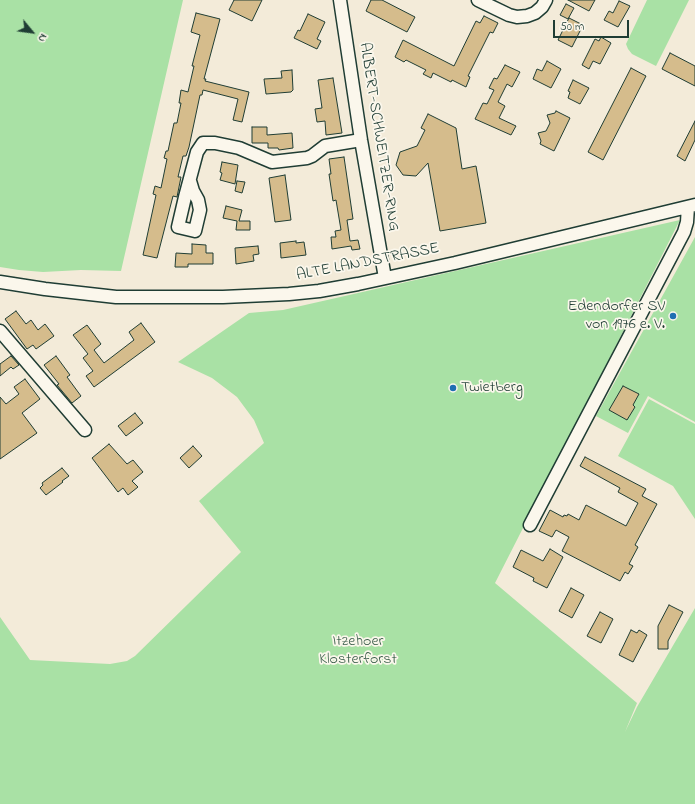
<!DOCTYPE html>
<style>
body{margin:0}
#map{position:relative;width:695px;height:804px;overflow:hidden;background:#f3ebd9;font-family:"Indie Flower",sans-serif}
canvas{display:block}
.north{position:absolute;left:12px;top:12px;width:40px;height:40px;-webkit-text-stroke:3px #fbf7ec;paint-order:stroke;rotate:119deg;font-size:11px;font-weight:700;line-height:16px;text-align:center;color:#1f3d34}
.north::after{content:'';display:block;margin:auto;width:14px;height:18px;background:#1f3d34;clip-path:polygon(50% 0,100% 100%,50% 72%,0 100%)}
.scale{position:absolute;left:553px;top:20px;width:76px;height:18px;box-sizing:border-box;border:2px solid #1f3d34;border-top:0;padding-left:5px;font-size:12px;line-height:14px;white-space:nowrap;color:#1f3d34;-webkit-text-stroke:3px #fbf7ec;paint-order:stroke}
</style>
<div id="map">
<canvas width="695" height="804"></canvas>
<div class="north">N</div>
<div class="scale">50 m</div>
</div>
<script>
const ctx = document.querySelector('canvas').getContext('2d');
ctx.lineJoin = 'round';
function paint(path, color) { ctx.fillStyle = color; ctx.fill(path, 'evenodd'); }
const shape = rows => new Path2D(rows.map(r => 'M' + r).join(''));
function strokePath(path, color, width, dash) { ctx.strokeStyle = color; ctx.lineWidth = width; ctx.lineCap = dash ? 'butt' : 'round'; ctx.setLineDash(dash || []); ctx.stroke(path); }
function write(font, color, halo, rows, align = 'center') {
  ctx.font = font + ' "Indie Flower",sans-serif'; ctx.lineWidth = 3.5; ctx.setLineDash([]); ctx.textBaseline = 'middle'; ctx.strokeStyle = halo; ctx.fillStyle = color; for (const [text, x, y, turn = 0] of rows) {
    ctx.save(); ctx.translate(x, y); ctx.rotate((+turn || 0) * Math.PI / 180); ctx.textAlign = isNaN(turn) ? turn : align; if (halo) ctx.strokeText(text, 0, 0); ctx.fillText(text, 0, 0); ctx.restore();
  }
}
paint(shape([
 [0,0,183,0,121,271,81,270,43,272,19,270,0,267],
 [647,0,689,0,656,66,632,54,628,49,626,44],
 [680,220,495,583,637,703,625,732,637,707,695,608,695,804,0,804,0,617,30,660,110,664,127,661,135,656,241,552,199,501,264,443,254,420,237,397,212,378,178,362,249,313,283,310],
 [695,237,695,422,648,396,628,433,596,416],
 [649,399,695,424,695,519,673,486,618,456]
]), '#a9e1a5');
const building = shape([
 [234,0,262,0,252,21,229,10,234,0],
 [371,0,382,0,415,17,407,32,366,11,371,0],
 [568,0,595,0,589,11,568,0],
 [619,1,630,6,618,27,604,20,609,11,613,13,619,1],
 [566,4,574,8,568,19,560,15,566,4],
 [196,13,220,19,204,79,206,79,205,81,249,92,242,122,233,120,238,99,203,90,202,95,200,95,189,147,186,156,183,156,178,177,181,177,177,197,173,196,157,258,143,255,156,195,153,194,155,186,161,188,167,159,164,158,166,151,168,151,174,123,177,123,181,103,179,103,181,90,188,92,194,66,192,66,200,35,191,32,196,13],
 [308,14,325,22,317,39,321,41,317,49,294,38,298,30,300,31,308,14],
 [484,16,498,23,493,33,490,32,468,76,470,77,466,87,452,80,451,82,433,73,431,78,423,74,426,70,406,60,404,62,395,57,403,40,454,66,476,21,480,23,484,16],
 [569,18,583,25,572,47,558,40,569,18],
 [601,37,611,43,600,64,593,61,589,69,582,65,595,39,599,41,601,37],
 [670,53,695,66,695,86,662,69,670,53],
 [547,61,561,69,551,88,533,79,537,69,542,71,547,61],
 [505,65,520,72,512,87,507,84,498,102,505,106,499,118,516,126,511,135,475,119,483,103,487,104,494,90,489,88,494,78,497,79,505,65],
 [631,68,646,76,603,160,588,152,631,68],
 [292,70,293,90,291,92,266,94,264,79,282,78,281,71,292,70],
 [333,78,342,133,326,135,325,121,317,122,315,109,322,108,318,80,333,78],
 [573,80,589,88,580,104,568,98,570,92,568,91,573,80],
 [556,111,570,118,554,151,540,144,541,141,538,133,546,131,550,123,547,115,555,113,556,111],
 [428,114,456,128,462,169,476,166,486,223,440,231,428,163,416,176,403,175,396,165,400,152,417,146,425,130,421,128,428,114],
 [695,121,695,140,685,161,677,156,695,121],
 [252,127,267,127,267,135,292,133,293,148,279,150,278,148,268,148,268,143,252,143,252,127],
 [344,157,353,219,347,220,350,241,358,240,360,249,352,250,351,246,332,249,331,237,336,237,335,231,341,230,336,200,333,201,329,174,331,174,329,159,344,157],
 [222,162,238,165,235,184,220,180,222,173,220,172,222,162],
 [285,175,291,220,275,222,269,178,285,175],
 [237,181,245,182,242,193,235,191,237,181],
 [226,206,242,210,239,221,250,221,250,230,236,230,237,221,223,218,226,206],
 [296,241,296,243,304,242,306,255,281,258,280,243,296,241],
 [192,244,206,245,206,253,213,253,213,264,188,264,188,267,175,267,176,253,192,254,192,244],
 [258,246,259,254,253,255,254,261,236,264,235,248,258,246],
 [16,311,26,324,31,320,38,330,45,324,54,336,36,349,33,345,27,349,5,319,16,311],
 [141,323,155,342,94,387,86,376,93,371,83,358,88,354,73,335,87,325,101,344,94,350,104,363,134,340,129,332,141,323],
 [11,356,19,365,13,369,11,367,0,376,0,364,11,356],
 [56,356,70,375,67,377,81,396,72,403,57,385,59,384,44,365,56,356],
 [25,379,40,399,22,413,37,433,0,459,0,397,6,404,19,394,14,387,25,379],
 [623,386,639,394,633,405,635,407,627,420,609,410,623,386],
 [135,413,143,423,126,436,118,426,135,413],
 [109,444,127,464,133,460,143,472,132,481,138,487,128,495,123,488,118,492,92,458,109,444],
 [193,446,202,456,189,468,180,458,193,446],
 [585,457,646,489,642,496,657,504,635,545,638,547,629,564,633,566,628,574,625,572,620,581,562,551,569,537,556,530,552,537,539,531,550,510,563,517,564,515,567,516,568,514,579,520,586,505,626,526,638,503,618,492,620,488,580,466,585,457],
 [62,468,69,476,62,481,63,482,46,495,40,488,43,485,42,483,62,468],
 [550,549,563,557,547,588,533,581,534,578,513,567,521,550,543,561,550,549],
 [571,588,584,595,572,618,559,611,571,588],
 [669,605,683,612,668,641,668,649,658,649,658,626,669,605],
 [600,612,613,619,601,643,587,636,600,612],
 [631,630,637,633,639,630,647,635,633,662,619,655,631,630]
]);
paint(building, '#d5bc8c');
strokePath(building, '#1f3d34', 1);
const minor = shape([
 [340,0,361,140,385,278],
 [478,0,509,15,517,17,527,16,535,13,542,7,546,0],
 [190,181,193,191,198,200,200,210,195,231,178,227,185,197,197,152,203,143,215,143,239,148,272,162,307,158,312,156,325,146,361,140],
 [0,282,45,289,116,297,223,297,289,294,319,291,358,284,455,263,695,205],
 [0,331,85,430],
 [530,525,684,232,687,222,688,207]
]);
strokePath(minor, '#1f3d34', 15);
strokePath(minor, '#fbf7ec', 12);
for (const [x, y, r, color] of [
 [673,316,4,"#1f6fb2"],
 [453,388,4,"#1f6fb2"]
]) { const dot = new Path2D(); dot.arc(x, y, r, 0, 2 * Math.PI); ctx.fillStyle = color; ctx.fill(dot); strokePath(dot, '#fbf7ec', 1.5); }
write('16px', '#1f3d34', '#fbf7ec', [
 ["ALBERT-SCHWEITZER-RING",378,137,81],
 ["ALTE LANDSTRASSE",368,263,-11]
]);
write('16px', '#1f3d34', '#fbf7ec', [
 ["Edendorfer SV",665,307],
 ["von 1976 e. V.",665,325],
 ["Twietberg",461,388,"left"]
], 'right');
write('16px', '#3b5e4b', '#fbf7ec', [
 ["Itzehoer",358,642],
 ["Klosterforst",358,660]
]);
</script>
